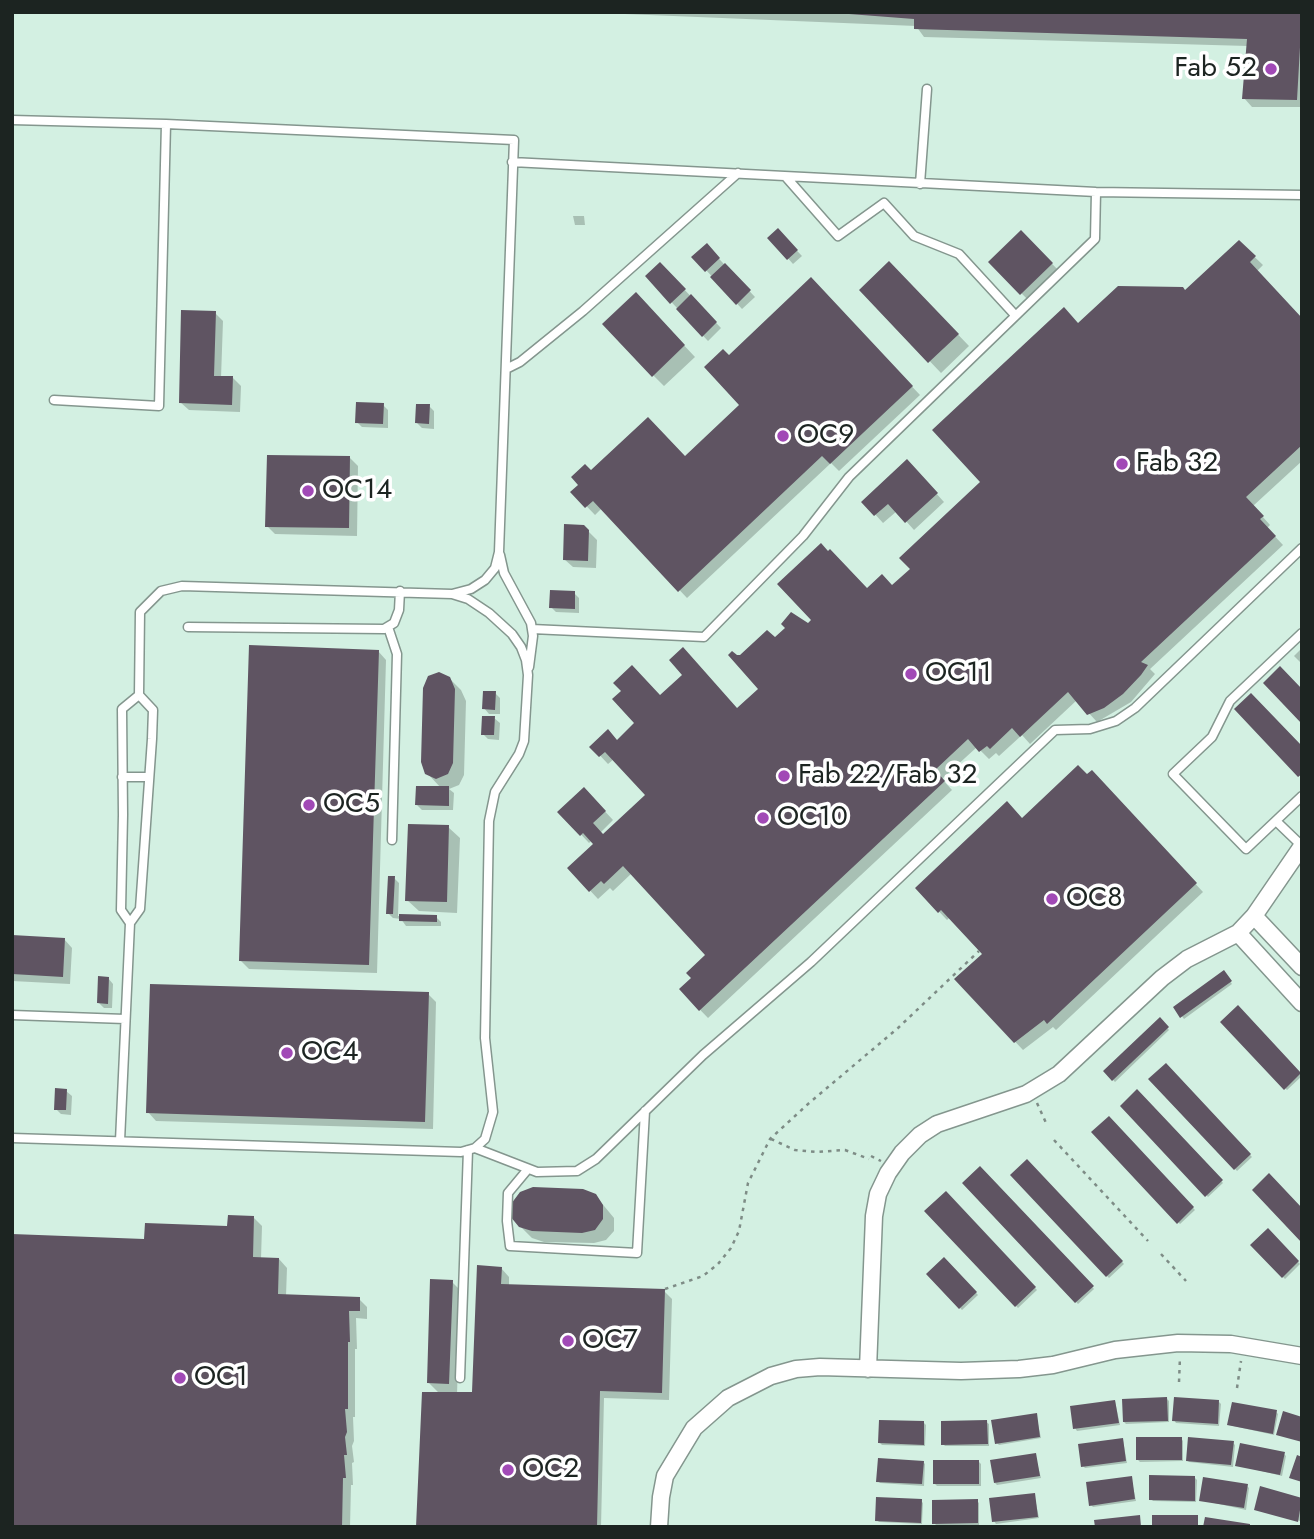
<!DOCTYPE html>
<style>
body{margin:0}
#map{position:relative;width:1314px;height:1539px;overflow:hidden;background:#e4f9ef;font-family:Jost,sans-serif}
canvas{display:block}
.frame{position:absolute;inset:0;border:14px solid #1c2421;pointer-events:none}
</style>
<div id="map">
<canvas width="1314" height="1539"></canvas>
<div class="frame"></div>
</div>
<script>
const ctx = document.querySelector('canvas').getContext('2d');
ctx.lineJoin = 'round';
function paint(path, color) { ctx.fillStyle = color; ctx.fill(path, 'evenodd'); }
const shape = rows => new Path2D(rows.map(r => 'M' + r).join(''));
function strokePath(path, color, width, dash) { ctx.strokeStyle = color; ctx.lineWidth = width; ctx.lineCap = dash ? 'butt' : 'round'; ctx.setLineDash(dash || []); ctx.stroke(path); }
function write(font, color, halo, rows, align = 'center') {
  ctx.font = font + ' Jost,sans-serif'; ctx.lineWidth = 7; ctx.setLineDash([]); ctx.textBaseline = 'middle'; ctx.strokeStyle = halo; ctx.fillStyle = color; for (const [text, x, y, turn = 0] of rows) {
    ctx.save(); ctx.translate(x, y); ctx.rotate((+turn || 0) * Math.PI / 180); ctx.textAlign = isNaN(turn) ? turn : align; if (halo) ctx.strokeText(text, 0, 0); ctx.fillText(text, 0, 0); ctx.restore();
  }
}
paint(shape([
 [12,12,1302,12,1302,1527,12,1527]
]), '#d3f0e2');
paint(shape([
 [576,12,1302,12,1302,107,1252,107,1244,98,1248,46,924,37,916,26],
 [573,216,584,216,585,225,575,225],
 [778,231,802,256,793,264,770,238],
 [1021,232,1060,272,1029,301,991,262],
 [1239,242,1263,265,1257,271,1302,320,1302,461,1253,506,1270,525,1267,528,1283,545,1150,669,1155,674,1131,702,1097,722,1077,700,1030,744,1022,735,999,756,996,753,989,759,977,747,942,779,952,790,708,1018,681,990,693,978,708,955,632,873,613,891,610,888,598,899,569,868,595,844,592,840,589,843,560,812,584,789,613,820,600,833,603,836,647,795,614,759,608,764,592,747,617,742,661,697,738,710,761,689,736,657,808,626,867,590,892,588,912,569,983,482,1078,325,1185,292],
 [706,245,755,297,742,309,694,257],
 [660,264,721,328,708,341,647,276],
 [900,274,969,346,941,373,862,290],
 [819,288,920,395,839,471,831,463,687,598,602,508,595,515,573,492,591,473,685,458,741,405,729,358],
 [647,306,695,357,664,386,653,375],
 [215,313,223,321,221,378,233,378,241,386,240,412,189,410,180,402],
 [383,405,388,410,388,428,362,427,357,422],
 [429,406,434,411,434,429,422,428,417,423],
 [350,458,358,466,357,536,275,534,267,526],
 [915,470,944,502,914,530,897,511,883,523,864,502],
 [583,526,597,540,596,568,573,567,564,559],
 [574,593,579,598,579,613,556,612,551,607],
 [1302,648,1302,664,1294,656],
 [378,651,386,660,377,973,249,969,241,961],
 [449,678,461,690,466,701,464,775,459,785,449,789,454,793,453,810,422,810,417,805,441,788,427,773],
 [495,693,500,698,500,714,489,714,484,708],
 [494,718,500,723,499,740,488,739,483,734],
 [1087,776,1100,781,1203,892,1056,1030,1053,1027,1023,1050,956,979,984,954,950,917,947,920,917,888],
 [448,827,460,838,457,913,419,911,407,900],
 [394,878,399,883,398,916,436,917,441,922,441,926,406,926,401,919,393,918,388,913],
 [12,937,64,939,72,948,70,984,12,981],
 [1225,974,1232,984,1184,1019,1175,1007],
 [108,978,113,984,112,1008,104,1008,99,1003],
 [428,994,436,1002,433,1129,156,1121,148,1112],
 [1238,1007,1302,1076,1287,1090,1222,1022],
 [1160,1020,1169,1030,1115,1082,1105,1071],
 [1165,1065,1252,1157,1237,1171,1151,1079],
 [66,1091,72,1096,71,1115,61,1114,56,1109],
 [1137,1092,1223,1183,1208,1197,1123,1106],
 [1109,1118,1195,1210,1180,1224,1094,1132],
 [1027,1161,1124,1264,1109,1278,1013,1176],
 [980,1168,1094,1289,1078,1304,964,1183],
 [946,1193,1037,1290,1018,1308,927,1211],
 [595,1195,614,1218,614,1231,606,1240,594,1243,544,1242,532,1238,520,1226],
 [254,1218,262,1226,261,1259,279,1259,287,1268,286,1296,359,1299,367,1307,367,1319,356,1318,357,1349,355,1349,355,1417,353,1417,354,1441,352,1446,354,1462,352,1463,353,1485,351,1485,350,1527,12,1527,146,1240,229,1228],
 [1268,1230,1300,1264,1285,1279,1253,1245],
 [944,1259,978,1295,962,1310,928,1274],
 [501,1268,509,1277,509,1286,664,1291,672,1299,669,1400,604,1398,601,1527,418,1527,440,1394,429,1383,452,1282,460,1290,457,1395,477,1395],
 [1167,1399,1169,1401,1169,1422,1126,1424,1124,1422],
 [1115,1401,1120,1425,1077,1431,1075,1428],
 [1219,1402,1221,1404,1219,1426,1176,1423,1174,1420],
 [1276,1412,1278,1414,1274,1435,1229,1425],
 [1036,1415,1041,1438,999,1445,997,1443],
 [986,1422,989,1424,989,1446,945,1446,943,1444],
 [924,1423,926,1425,925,1446,882,1445,880,1443],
 [1181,1438,1183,1441,1183,1461,1140,1462,1138,1460],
 [1123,1440,1127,1463,1085,1468,1083,1466],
 [1233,1443,1235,1445,1233,1467,1189,1462,1187,1460],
 [1284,1454,1286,1456,1282,1476,1237,1465],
 [1035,1455,1041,1478,997,1485,995,1483],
 [923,1462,925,1464,924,1486,880,1483,878,1481],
 [979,1462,981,1464,981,1486,937,1486,935,1484],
 [1131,1477,1136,1501,1093,1507,1091,1505],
 [1195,1478,1197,1480,1196,1502,1153,1501,1151,1499],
 [1247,1486,1249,1488,1246,1510,1201,1500],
 [1261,1488,1302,1500,1300,1521,1256,1508],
 [1034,1494,1039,1518,996,1524,994,1521],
 [921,1501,923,1503,922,1524,879,1522,877,1520],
 [977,1501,979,1503,979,1525,936,1525,934,1523]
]), '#0003');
paint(shape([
 [849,12,1302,12,1297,100,1242,99,1247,39,914,29,914,19,849,14],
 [778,228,798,250,787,260,767,238],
 [1021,230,1053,263,1020,295,988,262],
 [1239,240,1256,256,1250,262,1302,318,1302,445,1246,497,1264,516,1260,519,1276,536,1141,662,1148,665,1141,675,1123,694,1104,708,1087,715,1068,692,1020,737,1012,728,990,749,987,746,979,752,968,739,935,770,945,781,699,1011,679,989,691,978,686,973,705,955,623,866,604,884,601,881,589,892,567,868,593,844,583,833,580,836,557,812,584,787,606,811,593,823,603,834,645,795,605,752,599,757,589,747,608,729,617,740,634,723,612,699,621,691,613,683,632,665,660,695,682,675,669,660,683,647,737,708,758,689,728,655,732,651,737,655,740,655,767,630,775,637,785,628,781,624,791,612,808,623,811,620,777,584,821,543,828,551,830,549,867,588,882,574,892,585,910,569,899,558,980,482,932,430,1064,307,1078,323,1118,286,1183,287,1185,290],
 [707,243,720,258,705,272,691,257],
 [889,261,959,334,928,363,859,290],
 [660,262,686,289,670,304,645,276],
 [725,263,751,290,736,305,710,277],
 [811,277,913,386,830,464,822,456,678,592,593,501,585,508,570,492,578,485,571,477,585,464,591,470,648,417,685,456,739,405,704,367,723,349,729,355],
 [636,292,685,345,652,377,602,324],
 [691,294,717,322,702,337,676,309],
 [181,310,216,311,214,376,233,376,232,405,179,403],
 [356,402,384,403,383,424,355,423],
 [416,404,430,404,429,424,415,423],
 [267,455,350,456,349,528,265,527],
 [907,459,938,493,905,523,888,504,874,516,861,502],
 [564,524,584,525,589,530,588,561,563,560],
 [550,590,575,591,575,609,549,608],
 [249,645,379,650,369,965,239,961],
 [1280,666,1302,689,1302,724,1263,683],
 [439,672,450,677,455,689,453,763,448,774,436,779,425,774,421,762,423,688,428,676],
 [483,691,496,691,495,710,482,709],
 [1251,693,1302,746,1302,774,1298,777,1234,709],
 [482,716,495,716,494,735,481,735],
 [1078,765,1087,774,1092,770,1197,883,1047,1024,1044,1020,1014,1043,954,979,982,954,941,910,938,913,915,888,1007,801,1022,818],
 [416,786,449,786,449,806,415,805],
 [408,824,449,825,447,902,405,901],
 [388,876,395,876,393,914,386,914],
 [399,914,437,915,437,922,399,921],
 [12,935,65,938,63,977,12,974],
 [1224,970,1232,981,1180,1018,1173,1007],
 [98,976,109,977,108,1004,97,1003],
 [150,984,429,992,425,1122,146,1113],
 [1238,1005,1301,1073,1284,1090,1220,1022],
 [1160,1017,1169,1027,1112,1081,1103,1071],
 [1166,1063,1251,1154,1234,1170,1148,1079],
 [55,1088,67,1089,66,1110,54,1110],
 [1137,1089,1223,1180,1205,1197,1120,1106],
 [1109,1116,1194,1207,1177,1224,1091,1132],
 [1027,1159,1123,1261,1106,1277,1010,1175],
 [980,1166,1094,1286,1075,1303,962,1183],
 [1269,1173,1302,1208,1302,1243,1252,1190],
 [533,1187,583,1189,596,1194,603,1205,603,1219,595,1230,582,1233,532,1231,519,1227,510,1216,511,1204,520,1192],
 [946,1191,1036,1287,1015,1307,924,1211],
 [228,1215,254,1216,253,1257,279,1258,278,1294,360,1297,360,1311,349,1311,350,1342,348,1342,348,1409,345,1409,347,1432,345,1437,347,1455,344,1455,346,1478,343,1478,342,1527,12,1527,12,1234,144,1239,145,1223,227,1226],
 [1268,1228,1299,1261,1282,1278,1250,1245],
 [944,1257,977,1292,959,1309,926,1274],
 [477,1265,502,1267,501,1284,665,1289,662,1393,600,1391,597,1527,416,1527,422,1392,472,1392],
 [430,1279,453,1280,449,1384,427,1383],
 [1167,1397,1168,1421,1123,1422,1122,1399],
 [1174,1397,1219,1400,1218,1424,1172,1421],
 [1115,1400,1119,1423,1073,1429,1070,1406],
 [1232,1402,1277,1410,1273,1434,1227,1425],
 [1283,1411,1302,1417,1302,1442,1276,1435],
 [1037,1413,1040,1437,995,1444,991,1420],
 [879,1420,924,1421,924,1445,878,1443],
 [987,1420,988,1444,941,1445,941,1421],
 [1136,1437,1182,1437,1182,1460,1136,1460],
 [1188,1437,1234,1441,1231,1465,1186,1461],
 [1123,1438,1126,1461,1081,1467,1078,1444],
 [1240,1443,1285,1452,1280,1475,1235,1466],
 [1036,1453,1040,1476,994,1483,990,1460],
 [1297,1455,1302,1457,1302,1482,1289,1478],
 [878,1458,924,1461,922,1484,876,1482],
 [933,1460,979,1460,979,1484,933,1484],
 [1149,1475,1195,1476,1195,1501,1149,1500],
 [1132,1476,1135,1499,1089,1506,1086,1482],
 [1203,1477,1248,1484,1244,1508,1199,1501],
 [1260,1486,1302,1498,1298,1522,1254,1510],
 [1035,1493,1038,1517,992,1522,989,1498],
 [876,1497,922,1499,921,1523,875,1521],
 [978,1499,978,1523,932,1524,932,1500],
 [1140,1515,1141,1527,1095,1527,1094,1520],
 [1152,1515,1198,1515,1198,1527,1152,1527],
 [1205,1517,1250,1524,1250,1527,1203,1527]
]), '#5f5462');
const service = shape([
 [12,120,166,124,514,140,499,552,495,568,485,580,471,589,452,594],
 [512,162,1096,192,1302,195],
 [786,177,838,236,884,203,914,236,959,254,1015,315],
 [920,184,927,89],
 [506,369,520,362,583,311,738,173],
 [54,400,159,406,166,124],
 [500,555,504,573,531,623,533,636,529,667],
 [188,627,384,629,394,623,399,610,400,591],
 [388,627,397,654,392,840],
 [532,629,704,637,803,536,849,477,1095,239,1096,192],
 [1302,633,1230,701,1212,737,1173,774,1246,849,1302,796],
 [122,777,149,777],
 [1276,821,1302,846],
 [130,923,140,909,152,739,153,710,139,695],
 [12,1015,125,1019],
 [12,1138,461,1152,475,1148,485,1139,493,1112,485,1038,489,821,495,792,519,754,524,741,528,675,526,660,521,647,512,634,489,613,468,599,452,594,182,586,161,591,140,612,139,695,122,709,123,815,121,910,130,923,120,1141],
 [475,1148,537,1172,577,1171,596,1159,703,1055,811,962,1055,730,1090,729,1116,721,1135,708,1302,548],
 [528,1169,508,1193,507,1221,510,1246,637,1253,645,1111],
 [460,1378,468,1150]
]);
const minor = shape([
 [1254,916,1302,967],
 [1238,933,1302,1003],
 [868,1369,874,1216,878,1194,888,1173,902,1153,920,1135,937,1124,1026,1094,1059,1074,1162,978,1187,959,1238,933,1254,916,1302,846],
 [659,1527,661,1497,665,1476,694,1428,728,1398,771,1376,796,1369,820,1367,961,1371,1019,1369,1053,1365,1115,1350,1178,1343,1231,1344,1302,1356]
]);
strokePath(service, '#84968e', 11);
strokePath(minor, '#84968e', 19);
strokePath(shape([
 [1037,1103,1047,1125],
 [771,1139,795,1150,817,1152,845,1150,869,1159],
 [1054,1140,1148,1241],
 [871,1156,881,1161],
 [1161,1254,1186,1281],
 [665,1289,703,1276,718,1264,731,1248,739,1231,748,1183,770,1139,808,1104,898,1028,979,951],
 [1179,1382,1180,1357],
 [1237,1388,1241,1361]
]), '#7e8c86', 2.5, [3.5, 5]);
strokePath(service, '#fff', 8);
strokePath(minor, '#fff', 16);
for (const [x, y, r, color] of [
 [1271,69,7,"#a149b6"],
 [783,436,7,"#a149b6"],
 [1122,464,7,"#a149b6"],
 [308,491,7,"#a149b6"],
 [911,674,7,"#a149b6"],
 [784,776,7,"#a149b6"],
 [309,805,7,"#a149b6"],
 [763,818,7,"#a149b6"],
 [1052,899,7,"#a149b6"],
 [287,1053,7,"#a149b6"],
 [568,1341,7,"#a149b6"],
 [180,1378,7,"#a149b6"],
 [508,1470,7,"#a149b6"]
]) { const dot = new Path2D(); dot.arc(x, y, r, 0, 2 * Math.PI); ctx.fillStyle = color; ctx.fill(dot); strokePath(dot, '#fff', 2.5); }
write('28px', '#1c2421', '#fff', [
 ["Fab 52",1257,69,"right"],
 ["OC9",797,436],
 ["Fab 32",1136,464],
 ["OC14",322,491],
 ["OC11",925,674],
 ["Fab 22/Fab 32",798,776],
 ["OC5",323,805],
 ["OC10",777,818],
 ["OC8",1066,899],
 ["OC4",301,1053],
 ["OC7",582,1341],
 ["OC1",194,1378],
 ["OC2",522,1470]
], 'left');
</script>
